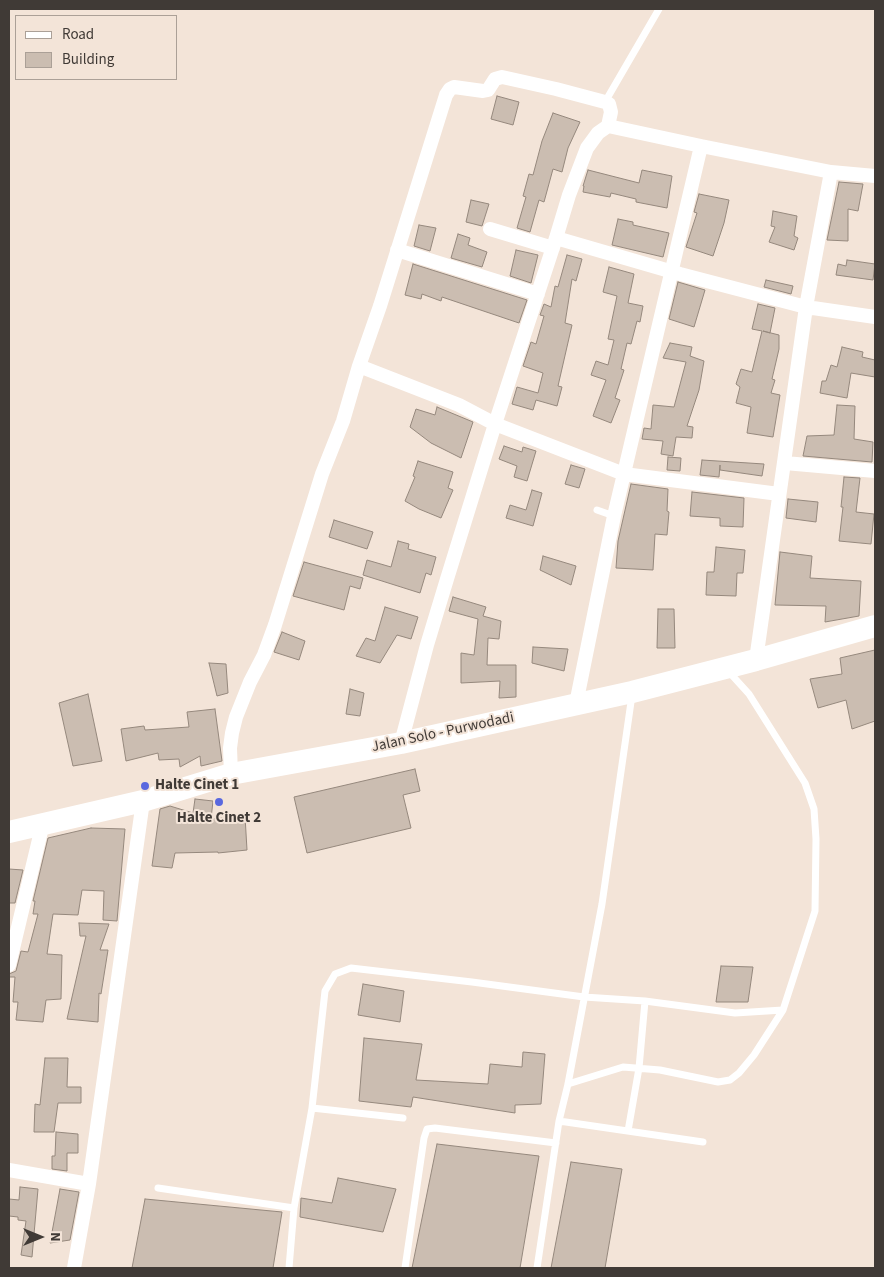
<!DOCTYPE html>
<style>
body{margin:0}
#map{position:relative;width:884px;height:1277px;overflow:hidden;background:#f3e4d8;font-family:"Source Sans 3",sans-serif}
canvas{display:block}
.frame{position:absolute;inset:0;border:10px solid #403a36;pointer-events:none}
.legend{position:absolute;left:15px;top:15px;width:162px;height:65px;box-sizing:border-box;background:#f3e4d8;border:1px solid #aba097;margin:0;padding:6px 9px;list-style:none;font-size:15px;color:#403a36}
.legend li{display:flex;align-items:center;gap:10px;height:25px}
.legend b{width:25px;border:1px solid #aba097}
.north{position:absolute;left:15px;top:1212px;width:50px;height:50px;-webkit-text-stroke:4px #f3e4d8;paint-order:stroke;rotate:90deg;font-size:14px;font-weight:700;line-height:20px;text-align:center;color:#403a36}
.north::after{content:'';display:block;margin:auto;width:18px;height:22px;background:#403a36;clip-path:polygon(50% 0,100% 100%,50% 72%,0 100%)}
</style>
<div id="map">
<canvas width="884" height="1277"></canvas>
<div class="frame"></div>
<ul class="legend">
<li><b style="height:6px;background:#fff"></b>Road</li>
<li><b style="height:14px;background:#cbbdb1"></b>Building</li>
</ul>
<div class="north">N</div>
</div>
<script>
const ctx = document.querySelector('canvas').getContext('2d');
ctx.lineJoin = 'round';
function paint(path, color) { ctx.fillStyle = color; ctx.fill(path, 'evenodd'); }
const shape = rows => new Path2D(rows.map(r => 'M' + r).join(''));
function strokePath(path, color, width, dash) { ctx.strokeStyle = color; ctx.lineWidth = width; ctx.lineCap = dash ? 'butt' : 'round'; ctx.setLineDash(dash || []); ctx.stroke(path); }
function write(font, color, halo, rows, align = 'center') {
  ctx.font = font + ' "Source Sans 3",sans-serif'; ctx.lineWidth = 4; ctx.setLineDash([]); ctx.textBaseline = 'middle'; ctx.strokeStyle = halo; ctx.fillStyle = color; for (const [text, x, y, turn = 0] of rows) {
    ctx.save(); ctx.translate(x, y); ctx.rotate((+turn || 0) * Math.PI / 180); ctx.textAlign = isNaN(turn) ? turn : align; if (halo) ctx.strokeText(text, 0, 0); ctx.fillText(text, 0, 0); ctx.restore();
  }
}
const building = shape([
 [497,96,519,102,513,125,491,119,497,96],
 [553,113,580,122,568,148,562,172,553,169,544,202,539,200,530,232,517,228,526,197,523,196,529,174,533,175,542,141,553,113],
 [588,170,639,183,642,170,672,176,667,208,636,202,636,199,611,193,610,197,583,192,584,186,583,186,588,170],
 [839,182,863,184,858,211,848,209,848,241,827,240,839,182],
 [699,194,729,200,724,223,713,256,686,247,697,213,694,212,699,194],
 [471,200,489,204,482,226,466,222,471,200],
 [773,211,797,216,794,236,798,238,794,250,769,242,775,227,771,226,773,211],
 [618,219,633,222,633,225,669,233,663,257,612,245,618,219],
 [419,225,436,228,430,251,414,246,419,225],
 [458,234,470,238,468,245,487,252,482,267,451,258,458,234],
 [516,250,538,255,531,283,510,276,516,250],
 [567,255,582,259,576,281,572,279,565,323,572,325,558,386,562,387,557,406,536,400,533,410,512,404,517,387,538,393,543,373,523,366,531,342,536,344,544,316,540,315,544,304,551,307,555,286,558,287,567,255],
 [847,260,875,264,873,280,836,275,838,264,846,266,847,260],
 [413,264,527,300,519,323,442,297,441,301,422,294,421,299,405,295,413,264],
 [609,267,634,274,628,303,643,306,640,322,637,321,631,344,627,343,621,369,624,370,615,398,620,400,611,423,593,416,606,380,591,375,596,361,608,365,614,340,608,339,617,296,603,292,609,267],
 [766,280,793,286,791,294,764,287,766,280],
 [678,282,705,290,694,327,669,319,678,282],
 [758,304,775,308,770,333,763,331,779,335,779,349,772,379,775,380,771,393,780,395,773,437,747,433,751,407,736,403,740,387,736,384,741,369,752,372,762,331,752,329,758,304],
 [670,343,692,347,690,356,704,361,699,390,687,426,693,427,692,438,676,437,673,456,661,454,663,441,642,439,644,428,651,429,653,405,674,407,686,362,663,358,670,343],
 [842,347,863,352,862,357,875,360,875,377,851,373,847,398,820,393,822,381,826,381,831,365,837,367,842,347],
 [837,405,855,406,854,439,873,442,872,462,803,456,807,436,834,435,837,405],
 [437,407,473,422,461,458,431,443,410,427,416,409,435,415,437,407],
 [504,446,522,452,523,447,536,451,527,481,514,477,517,466,499,459,504,446],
 [668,457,681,458,680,471,667,470,668,457],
 [702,460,764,464,762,476,720,470,720,465,719,477,700,475,702,460],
 [418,461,453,472,448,488,453,490,441,518,419,509,405,501,415,477,413,476,418,461],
 [571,465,585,469,579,488,565,484,571,465],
 [844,477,860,478,856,512,874,514,871,544,839,541,843,507,841,507,844,477],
 [631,484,668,489,667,511,669,512,667,535,655,534,653,570,616,568,618,541,631,484],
 [532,490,542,493,533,526,506,518,510,505,526,510,532,490],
 [692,492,744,498,743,527,720,526,720,518,690,516,692,492],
 [788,499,818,502,816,522,786,518,788,499],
 [334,520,373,532,367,549,329,537,334,520],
 [398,541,409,544,408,549,436,557,431,575,426,573,420,593,363,575,367,560,391,567,398,541],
 [716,547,745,550,743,573,737,573,736,596,706,595,707,572,714,572,716,547],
 [780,552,812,556,810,578,861,581,859,616,825,622,826,606,775,605,780,552],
 [543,556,576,566,571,585,540,570,543,556],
 [304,562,363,578,360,589,350,586,344,610,293,596,304,562],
 [453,597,486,607,483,616,501,621,499,639,488,638,487,665,516,665,516,697,499,698,500,681,461,683,461,653,474,655,478,619,449,611,453,597],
 [385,607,418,617,411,639,397,635,380,663,356,656,366,638,375,641,385,607],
 [658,609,674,609,675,648,657,648,658,609],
 [282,632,305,641,299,660,274,652,282,632],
 [533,647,568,649,564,671,532,663,533,647],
 [875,650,875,721,852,729,846,700,818,708,810,679,842,674,840,658,875,650],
 [209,663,226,664,228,693,217,696,209,663],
 [350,689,364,693,360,716,346,714,350,689],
 [88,694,102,761,73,766,59,703,88,694],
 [215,709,222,761,201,766,200,756,180,767,179,759,159,760,158,753,126,761,121,729,144,726,145,730,189,727,187,712,215,709],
 [415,769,420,791,403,795,411,828,307,853,294,797,415,769],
 [195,799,213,801,211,819,245,816,247,850,218,853,218,852,175,853,172,868,152,866,160,809,170,806,193,813,195,799],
 [91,828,125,829,117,921,103,920,104,891,82,890,78,915,53,914,47,954,62,955,61,999,46,1000,43,1022,16,1020,18,1002,13,1002,15,977,9,977,9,974,16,971,21,951,28,952,38,914,33,914,35,901,33,901,48,838,91,828],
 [9,869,23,870,15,903,9,903,9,869],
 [79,923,109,924,100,950,108,950,101,994,99,993,98,1022,67,1019,86,936,80,936,79,923],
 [721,966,753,967,748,1002,716,1002,721,966],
 [363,984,404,991,400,1022,358,1015,363,984],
 [364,1038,422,1044,416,1080,488,1084,490,1064,522,1067,523,1052,545,1054,541,1104,515,1105,515,1113,413,1097,411,1107,359,1101,364,1038],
 [45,1058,68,1058,67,1087,81,1087,81,1103,58,1103,54,1132,34,1132,35,1104,40,1105,45,1058],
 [56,1132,78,1134,78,1153,67,1153,67,1171,52,1169,52,1156,55,1156,56,1132],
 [437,1144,539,1156,520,1268,412,1268,437,1144],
 [571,1162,622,1169,605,1268,551,1268,571,1162],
 [338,1178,396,1189,383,1232,300,1217,301,1198,332,1203,338,1178],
 [20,1187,38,1189,32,1257,21,1255,26,1221,18,1220,18,1217,9,1216,9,1199,19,1200,20,1187],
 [60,1189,79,1192,70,1240,50,1243,60,1189],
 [145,1199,282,1212,273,1268,132,1268,145,1199]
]);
paint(building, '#cbbdb1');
strokePath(building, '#95887d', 1);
strokePath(shape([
 [605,102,659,9],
 [597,510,614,516],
 [568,1084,623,1067,660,1070,718,1082,730,1080,739,1073,754,1055,783,1010],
 [312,1108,403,1118],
 [559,1121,703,1142],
 [628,1131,639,1068,645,1001],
 [158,1188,294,1208],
 [289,1268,294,1208,312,1108,325,991,335,974,351,968,472,982,584,997,645,1001,735,1013,783,1010,815,911,816,839,814,809,805,783,749,694,729,672],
 [405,1268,424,1138,427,1129,435,1128,556,1143],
 [537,1268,559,1121,568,1084,602,904,632,695]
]), '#fff', 7);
strokePath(shape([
 [701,146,831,172],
 [875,176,831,172,806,307,875,317],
 [490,229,553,248],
 [397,250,538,294],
 [359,366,459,405,495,424,624,474,779,494],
 [785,463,875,471],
 [576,704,614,516,701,146,608,126],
 [401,743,427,645,447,579,495,424,556,238,680,274,806,307,756,660],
 [231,774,230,748,232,733,236,717,250,682,264,655,275,625,322,474,343,421,359,366,380,306,446,95,450,89,454,87,483,91,488,90,495,79,502,77,556,89,605,102,609,104,611,112,608,126,598,133,587,148,569,195,556,238],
 [9,965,43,823],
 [9,1170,89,1184],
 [74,1268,89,1184,143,801]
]), '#fff', 14);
strokePath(shape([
 [9,832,143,801,231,774,401,743,632,692,756,660,875,626]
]), '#fff', 22);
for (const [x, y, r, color] of [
 [145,786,5,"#5968df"],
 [219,802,5,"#5968df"]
]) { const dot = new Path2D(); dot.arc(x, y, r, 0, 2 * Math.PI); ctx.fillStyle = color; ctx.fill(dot); strokePath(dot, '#f3e4d8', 2); }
write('15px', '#403a36', '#f3e4d8', [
 ["Jalan Solo - Purwodadi",443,733,-12]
]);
write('bold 15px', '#403a36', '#f3e4d8', [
 ["Halte Cinet 1",155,786],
 ["Halte Cinet 2",219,819,"center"]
], 'left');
</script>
